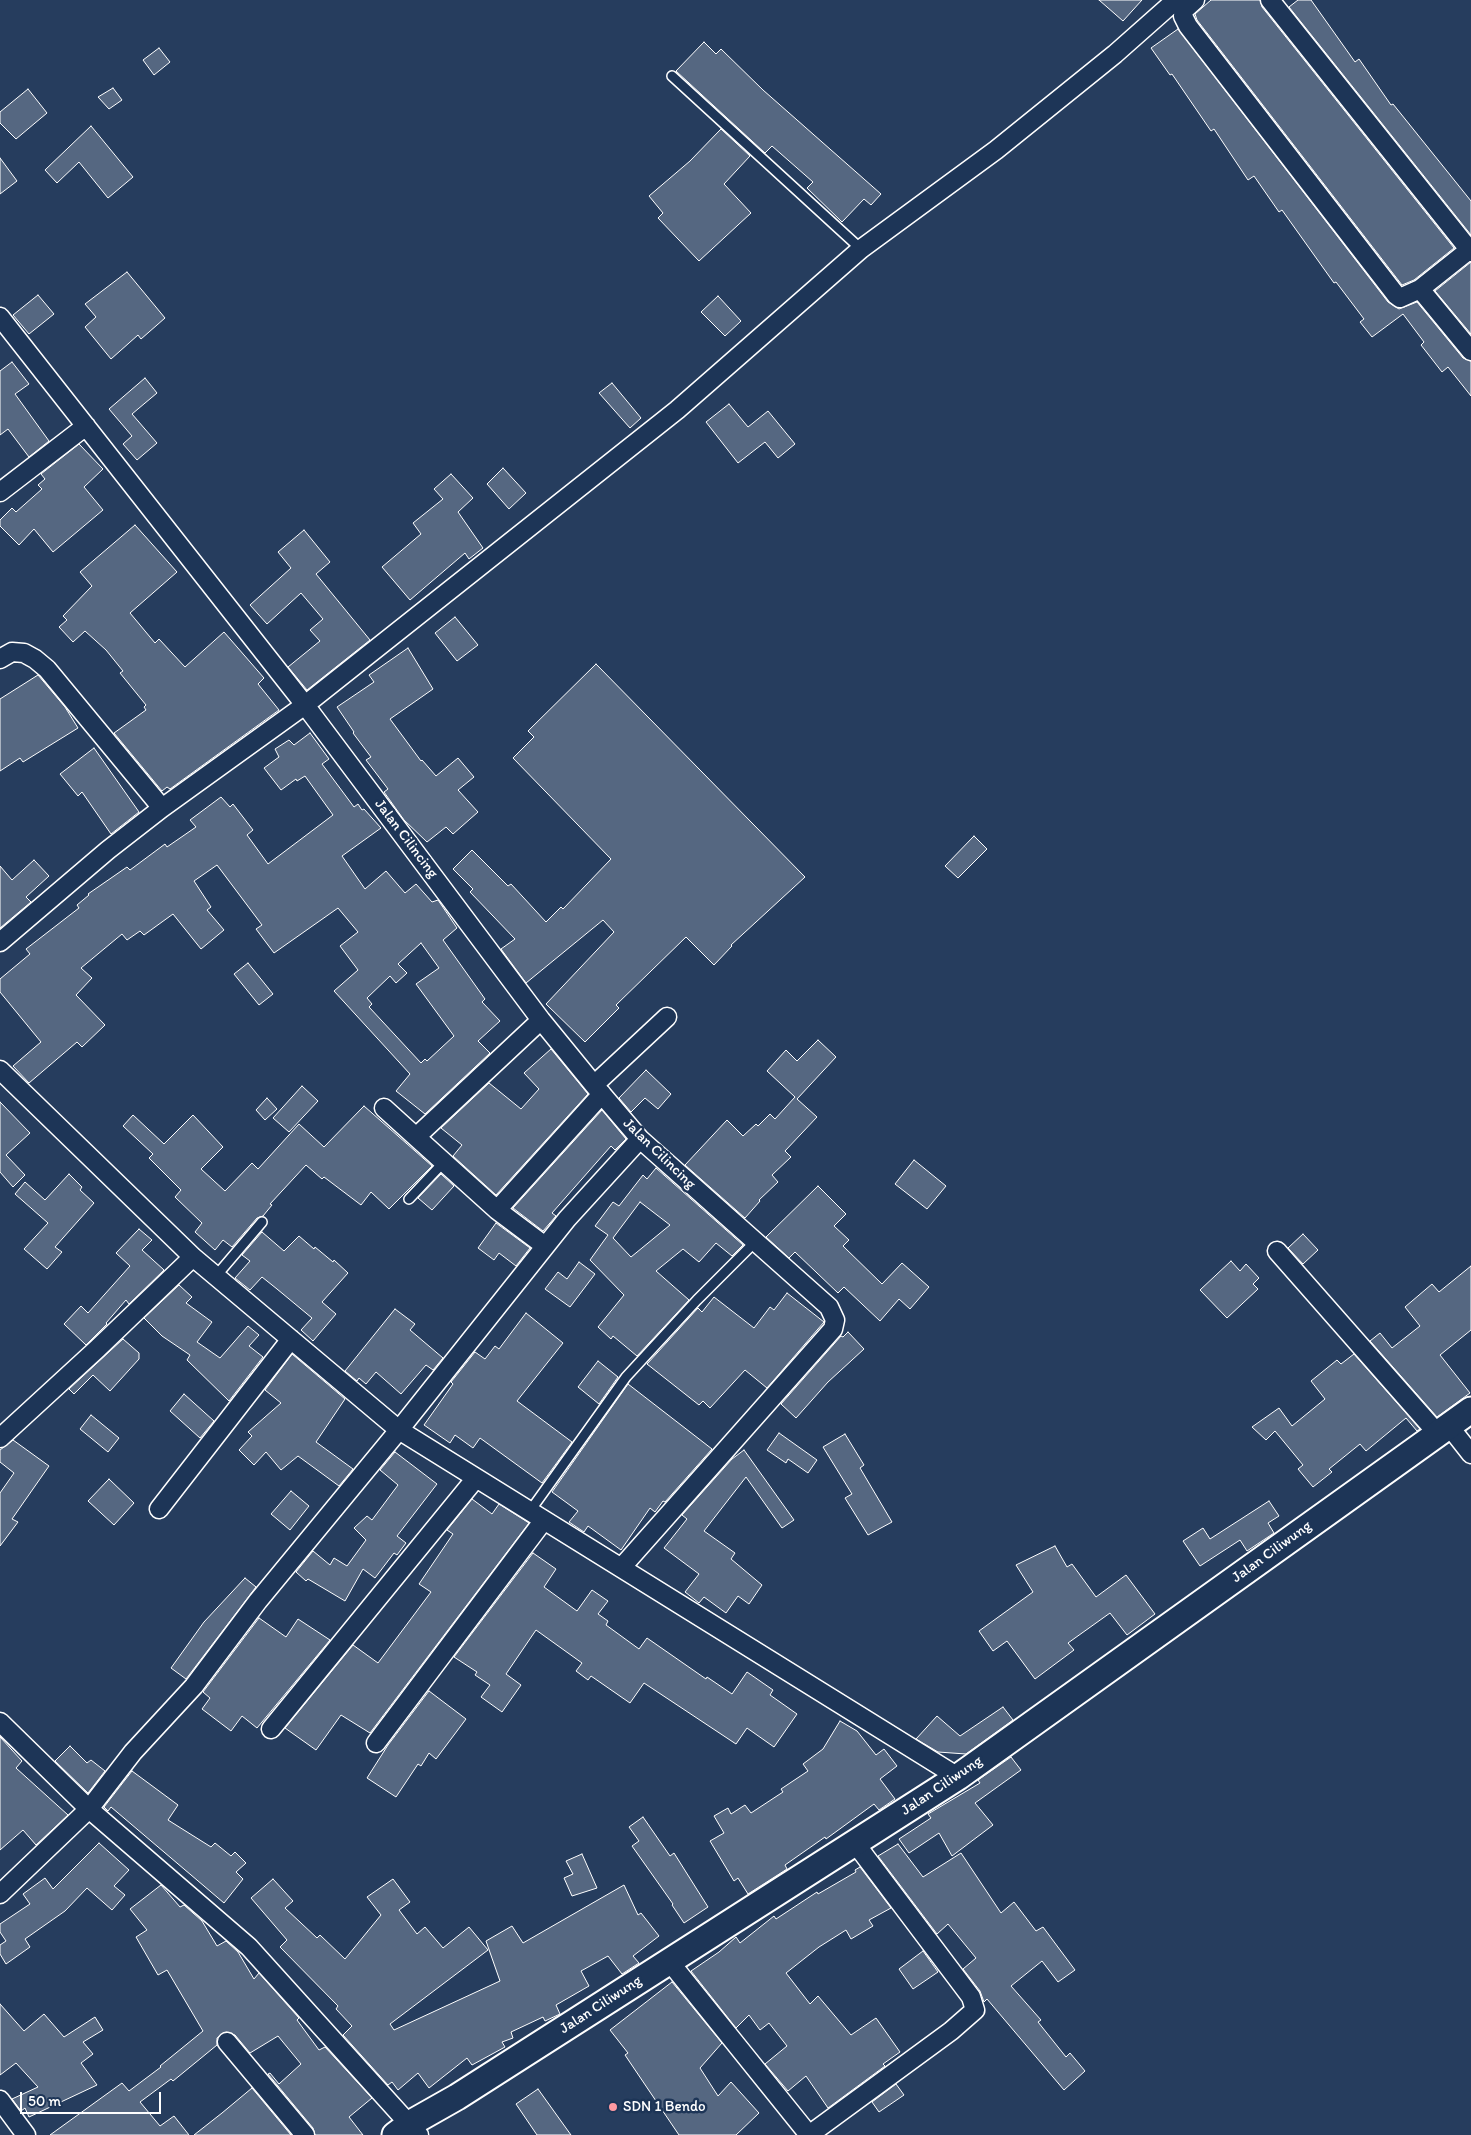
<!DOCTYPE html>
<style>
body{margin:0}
#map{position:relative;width:1471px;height:2135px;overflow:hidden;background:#263d5e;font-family:Itim,sans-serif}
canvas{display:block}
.scale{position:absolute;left:20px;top:2092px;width:141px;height:22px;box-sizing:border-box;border:2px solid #fff;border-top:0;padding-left:6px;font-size:15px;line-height:18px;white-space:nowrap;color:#fff;-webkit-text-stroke:4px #1d3557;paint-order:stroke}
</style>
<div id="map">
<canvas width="1471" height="2135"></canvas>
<div class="scale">50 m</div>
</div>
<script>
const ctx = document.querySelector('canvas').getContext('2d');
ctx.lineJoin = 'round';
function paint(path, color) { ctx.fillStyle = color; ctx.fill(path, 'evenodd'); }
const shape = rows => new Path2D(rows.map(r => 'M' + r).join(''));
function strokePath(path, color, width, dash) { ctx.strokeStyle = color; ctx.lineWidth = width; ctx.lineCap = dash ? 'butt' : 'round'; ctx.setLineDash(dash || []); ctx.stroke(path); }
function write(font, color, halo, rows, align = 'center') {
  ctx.font = font + ' Itim,sans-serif'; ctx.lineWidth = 5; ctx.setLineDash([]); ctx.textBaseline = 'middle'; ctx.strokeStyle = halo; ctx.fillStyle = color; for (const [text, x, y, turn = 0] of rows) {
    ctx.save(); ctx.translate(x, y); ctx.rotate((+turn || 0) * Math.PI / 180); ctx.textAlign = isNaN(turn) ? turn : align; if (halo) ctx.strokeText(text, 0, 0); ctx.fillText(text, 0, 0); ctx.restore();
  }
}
const building = shape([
 [1099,0,1142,0,1123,21,1099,0],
 [1211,0,1260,0,1262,7,1454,248,1414,280,1402,285,1197,20,1195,14,1211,0],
 [1298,0,1311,0,1355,62,1359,59,1391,105,1393,104,1471,201,1471,235,1289,7,1298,0],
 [1178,29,1388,302,1399,309,1417,302,1463,358,1471,361,1471,396,1448,367,1442,372,1421,345,1424,342,1403,314,1372,337,1360,322,1364,319,1336,282,1334,283,1282,210,1279,212,1254,176,1248,180,1214,129,1211,131,1172,74,1170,75,1151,48,1178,29],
 [704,42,716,54,721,49,763,90,881,194,871,205,864,199,842,222,807,188,813,182,772,146,765,153,676,71,704,42],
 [159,48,170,62,154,75,143,60,159,48],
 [113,88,122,100,109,109,98,97,113,88],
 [28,89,47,113,16,139,0,123,0,112,28,89],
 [91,126,133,177,108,198,79,162,57,183,45,170,91,126],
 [721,129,750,156,724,184,751,213,699,261,658,218,663,213,649,196,690,161,721,129],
 [0,158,17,181,0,194,0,158],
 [1471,262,1471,334,1435,291,1471,262],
 [127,272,165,318,141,339,138,335,111,359,85,327,96,317,85,304,127,272],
 [38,295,54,314,29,334,13,315,38,295],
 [718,296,741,321,725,336,701,312,718,296],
 [12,362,29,384,15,394,49,441,29,457,8,429,0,435,0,371,12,362],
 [145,378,157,393,132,414,157,443,137,460,123,444,132,436,109,409,145,378],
 [612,383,641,418,630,428,599,393,612,383],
 [729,404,748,427,768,411,795,444,778,458,765,442,738,463,706,422,729,404],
 [79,444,103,469,84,487,103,510,53,552,34,529,19,545,0,526,0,520,12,508,16,512,42,489,38,485,45,479,41,474,79,444],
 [503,468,526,493,509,509,487,484,503,468],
 [451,474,473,498,458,512,483,548,469,559,465,553,410,600,382,567,421,534,413,523,443,499,434,489,451,474],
 [135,525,177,572,130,613,155,643,159,639,185,667,224,632,264,678,258,684,279,710,170,789,167,787,162,791,114,733,146,710,144,707,146,705,120,673,123,671,106,650,85,631,73,642,59,627,67,620,63,616,92,586,80,572,135,525],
 [304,530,330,562,316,574,370,640,307,690,288,667,320,641,310,630,323,619,301,593,267,624,250,605,291,568,278,552,304,530],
 [455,617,478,645,457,661,435,633,455,617],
 [408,648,433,689,390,719,421,761,422,760,436,776,458,758,474,777,458,790,478,812,453,834,446,827,427,842,404,820,384,792,388,789,366,760,371,757,353,733,354,732,337,707,374,682,369,675,408,648],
 [596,664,805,877,731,945,732,946,714,965,686,937,616,1005,619,1008,585,1042,546,1004,614,932,603,920,526,983,501,949,515,939,470,892,473,889,453,869,472,850,508,886,511,884,546,922,561,907,563,909,611,859,513,758,534,737,528,731,596,664],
 [38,675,65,707,78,728,23,762,20,758,0,771,0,699,38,675],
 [310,733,329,759,322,764,354,807,358,804,362,810,364,809,381,828,342,856,365,889,386,871,405,893,416,884,432,902,438,900,457,928,443,940,485,999,482,1002,500,1021,478,1041,490,1053,425,1114,396,1091,410,1074,334,991,358,970,340,946,358,932,338,908,274,953,256,929,262,925,217,865,194,881,211,907,207,910,224,930,201,949,173,914,144,935,140,931,127,940,122,934,81,968,92,978,76,995,105,1025,82,1047,77,1042,29,1083,13,1066,41,1042,0,992,0,979,30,954,26,949,79,908,77,905,89,895,88,894,127,867,130,870,165,844,167,847,196,827,190,820,221,797,230,807,233,804,253,830,247,835,268,864,333,815,305,776,297,781,296,779,281,790,264,768,279,757,275,749,289,740,294,745,310,733],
 [421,943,439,968,416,984,454,1036,427,1061,425,1059,421,1063,369,1007,372,1004,367,998,390,976,396,983,407,973,398,964,421,943],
 [94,748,139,812,111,834,82,792,78,796,60,774,94,748],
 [974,836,987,849,958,878,945,866,974,836],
 [34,860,49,876,26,897,31,902,0,928,0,866,12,880,34,860],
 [248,963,273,994,259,1005,234,974,248,963],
 [818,1040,836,1057,797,1099,817,1117,785,1151,791,1157,772,1175,778,1182,759,1200,760,1201,745,1218,685,1165,727,1120,743,1136,756,1124,758,1126,770,1114,775,1119,795,1097,767,1071,786,1050,797,1061,818,1040],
 [551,1049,588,1094,496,1195,453,1156,462,1145,441,1128,489,1083,521,1109,539,1089,524,1073,551,1049],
 [646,1070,671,1094,658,1109,645,1098,631,1112,619,1098,646,1070],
 [302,1086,318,1101,289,1132,273,1118,302,1086],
 [267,1098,277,1109,265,1120,256,1110,267,1098],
 [0,1102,30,1133,6,1155,25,1175,13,1187,0,1172,0,1102],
 [364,1106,432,1166,389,1209,371,1192,361,1205,324,1177,322,1179,306,1165,270,1204,272,1205,263,1216,257,1218,232,1247,223,1240,215,1250,195,1232,202,1223,175,1197,181,1190,149,1158,153,1154,123,1126,133,1115,164,1144,193,1115,223,1147,201,1169,225,1191,252,1163,258,1169,299,1124,324,1147,364,1106],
 [602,1110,626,1139,615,1150,611,1146,552,1213,556,1216,543,1231,513,1208,602,1110],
 [914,1160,946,1186,927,1209,895,1184,914,1160],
 [656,1168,743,1245,732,1256,716,1243,699,1262,683,1249,656,1271,689,1300,637,1356,613,1336,611,1339,598,1327,624,1295,590,1260,608,1235,595,1226,613,1202,619,1206,643,1175,647,1179,656,1168],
 [640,1202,670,1225,631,1257,613,1238,640,1202],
 [69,1174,82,1187,80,1190,94,1203,55,1247,62,1252,47,1269,24,1249,48,1223,15,1194,25,1182,45,1200,69,1174],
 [441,1174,454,1186,432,1210,418,1198,441,1174],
 [818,1186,846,1214,834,1226,849,1240,843,1246,882,1284,902,1263,929,1287,910,1309,899,1299,880,1321,844,1287,838,1293,795,1252,789,1258,766,1237,818,1186],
 [496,1223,530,1248,516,1266,499,1253,494,1260,478,1248,496,1223],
 [139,1229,152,1240,142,1250,164,1270,129,1304,126,1300,106,1323,107,1324,86,1345,64,1324,81,1306,88,1313,130,1266,116,1253,139,1229],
 [262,1232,284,1251,299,1236,314,1249,315,1247,333,1262,334,1260,348,1273,322,1302,336,1314,313,1341,301,1330,312,1318,277,1289,262,1277,250,1290,235,1278,250,1261,242,1255,262,1232],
 [1303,1234,1318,1250,1303,1264,1288,1248,1303,1234],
 [1231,1261,1240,1271,1246,1264,1259,1278,1253,1284,1258,1289,1227,1318,1200,1290,1231,1261],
 [579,1262,595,1274,570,1307,545,1289,558,1272,567,1279,579,1262],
 [1471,1266,1471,1330,1440,1355,1470,1393,1437,1417,1370,1341,1380,1333,1392,1348,1420,1326,1405,1307,1432,1284,1439,1292,1471,1266],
 [179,1285,192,1297,186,1303,212,1322,197,1342,220,1358,248,1326,259,1335,249,1346,263,1357,229,1401,187,1360,190,1355,162,1336,144,1318,179,1285],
 [787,1293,824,1322,767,1388,745,1370,710,1408,703,1401,699,1405,647,1364,698,1308,702,1312,714,1297,754,1328,770,1307,774,1310,787,1293],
 [395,1309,415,1324,410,1330,443,1358,433,1370,426,1365,401,1394,376,1372,366,1384,359,1378,357,1381,345,1371,395,1309],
 [526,1313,563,1343,517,1401,572,1442,542,1483,480,1438,473,1448,455,1435,450,1443,424,1425,453,1384,451,1382,475,1352,485,1359,495,1346,499,1349,526,1313],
 [848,1332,864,1349,828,1382,796,1418,781,1404,841,1336,843,1337,848,1332],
 [123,1339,139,1353,139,1359,110,1391,93,1375,74,1394,69,1389,123,1339],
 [292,1354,345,1399,316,1442,353,1469,339,1486,298,1456,281,1470,266,1452,254,1465,239,1450,252,1436,248,1432,281,1403,265,1390,292,1354],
 [1354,1354,1420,1429,1417,1431,1406,1418,1366,1451,1360,1444,1329,1469,1332,1472,1313,1487,1298,1469,1303,1465,1275,1431,1266,1440,1252,1427,1279,1408,1292,1426,1325,1399,1311,1381,1337,1360,1341,1364,1354,1354],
 [598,1361,618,1377,599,1404,578,1387,598,1361],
 [628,1384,712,1449,665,1502,663,1501,655,1512,650,1508,621,1550,588,1526,584,1532,569,1522,578,1511,552,1492,628,1384],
 [184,1394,214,1421,200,1438,170,1411,184,1394],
 [91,1415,119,1438,108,1452,80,1429,91,1415],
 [779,1433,817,1460,808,1473,788,1459,786,1463,767,1450,779,1433],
 [845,1434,864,1465,860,1468,892,1522,868,1535,845,1498,852,1494,823,1447,845,1434],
 [13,1440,49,1466,12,1519,18,1522,0,1546,0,1493,14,1473,0,1462,0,1450,13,1440],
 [744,1450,794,1520,782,1528,746,1477,704,1531,735,1553,731,1559,762,1585,749,1604,738,1596,726,1613,704,1597,699,1603,685,1592,699,1574,664,1548,687,1519,682,1515,732,1459,744,1450],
 [395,1452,437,1484,397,1536,406,1543,397,1555,394,1553,375,1578,363,1569,345,1601,308,1579,306,1581,296,1572,313,1551,330,1565,334,1558,347,1566,366,1540,354,1528,367,1516,372,1520,398,1485,380,1470,395,1452],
 [109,1479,134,1503,114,1525,88,1501,109,1479],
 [291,1491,309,1506,290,1530,271,1514,291,1491],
 [472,1499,492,1514,499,1504,529,1523,370,1733,341,1715,316,1750,285,1728,353,1645,378,1663,431,1592,419,1584,453,1534,447,1530,472,1499],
 [1269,1501,1279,1516,1268,1523,1274,1533,1247,1551,1240,1540,1200,1566,1183,1541,1203,1528,1210,1539,1269,1501],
 [1055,1546,1067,1567,1072,1564,1096,1597,1126,1575,1155,1614,1127,1635,1110,1613,1068,1643,1074,1650,1035,1679,1007,1641,993,1651,979,1631,1033,1592,1016,1565,1055,1546],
 [533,1553,556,1569,544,1587,577,1611,592,1590,608,1601,598,1614,608,1621,606,1625,639,1649,647,1638,706,1679,707,1677,732,1694,747,1672,773,1690,770,1695,797,1714,774,1747,747,1728,736,1744,644,1683,630,1703,591,1676,588,1680,576,1671,582,1663,536,1630,506,1674,521,1685,502,1712,481,1697,490,1685,475,1675,477,1672,454,1657,533,1553],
 [245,1578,256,1587,186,1679,171,1668,204,1622,245,1578],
 [259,1618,286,1637,298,1619,330,1640,257,1728,242,1716,231,1731,202,1709,210,1698,203,1692,259,1618],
 [429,1691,466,1719,436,1759,429,1753,421,1766,418,1764,396,1797,367,1778,388,1745,429,1691],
 [1003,1707,1013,1720,966,1754,938,1752,916,1739,937,1716,960,1736,1003,1707],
 [840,1721,857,1731,876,1755,884,1749,897,1766,880,1779,895,1799,879,1810,874,1804,826,1839,825,1837,785,1865,787,1869,748,1894,738,1878,734,1881,710,1841,724,1833,714,1816,728,1808,731,1814,745,1805,751,1813,783,1792,781,1789,808,1771,803,1764,823,1749,840,1721],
 [0,1737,22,1761,16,1768,68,1815,36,1845,23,1830,0,1850,0,1737],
 [70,1746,87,1763,91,1760,105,1771,88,1793,55,1761,70,1746],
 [1011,1757,1021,1770,975,1803,993,1825,952,1856,939,1833,909,1853,899,1839,931,1818,928,1814,980,1783,978,1780,1011,1757],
 [132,1771,178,1805,168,1820,211,1847,215,1843,231,1856,235,1852,246,1863,236,1872,243,1879,224,1903,111,1807,108,1811,104,1807,132,1771],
 [643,1817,670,1856,674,1853,708,1907,684,1923,672,1905,673,1904,632,1846,639,1841,629,1827,643,1817],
 [99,1843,129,1870,114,1886,125,1895,112,1910,87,1888,65,1911,25,1939,30,1947,6,1964,0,1954,0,1945,6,1941,0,1932,0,1924,30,1904,23,1894,45,1878,53,1889,99,1843],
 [898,1844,923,1877,961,1853,1001,1913,1014,1902,1036,1931,1043,1927,1075,1970,1058,1982,1042,1961,1011,1986,1041,2020,1038,2022,1066,2057,1070,2053,1085,2071,1064,2090,987,1999,984,2002,980,1991,963,1969,976,1958,948,1924,937,1934,878,1856,898,1844],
 [582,1854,597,1888,572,1896,564,1878,573,1874,566,1861,582,1854],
 [860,1867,891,1908,869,1920,873,1926,851,1939,846,1930,819,1947,786,1973,810,2004,818,1996,851,2035,876,2018,900,2052,883,2064,885,2066,828,2108,806,2076,788,2091,765,2064,787,2046,769,2023,760,2030,749,2015,736,2028,691,1971,719,1952,736,1937,740,1943,774,1916,776,1919,817,1892,818,1894,856,1872,855,1870,860,1867],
 [273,1879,293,1901,285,1908,317,1938,320,1935,345,1959,381,1915,367,1897,393,1879,410,1902,399,1910,417,1934,425,1927,443,1948,469,1927,488,1950,390,2024,394,2030,500,1981,486,1941,512,1926,523,1943,624,1885,638,1915,641,1913,659,1936,633,1956,639,1963,622,1974,608,1956,581,1971,589,1986,556,2005,560,2014,545,2021,543,2017,511,2032,513,2038,502,2042,505,2047,472,2065,467,2058,429,2088,418,2073,398,2090,392,2082,388,2085,343,2035,352,2026,336,2009,338,2006,280,1947,287,1940,251,1898,273,1879],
 [161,1885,180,1907,184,1905,202,1921,217,1946,226,1941,238,1952,254,1979,259,1973,299,2018,297,2020,319,2050,325,2047,372,2098,349,2117,363,2135,315,2135,313,2128,268,2074,270,2073,279,2084,301,2064,278,2036,250,2053,235,2035,226,2032,217,2038,217,2045,173,2081,171,2079,140,2102,160,2126,174,2116,189,2135,50,2135,122,2083,129,2091,161,2067,160,2066,203,2031,167,1970,158,1975,136,1937,147,1930,130,1909,161,1885],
 [923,1951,938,1972,913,1989,899,1969,923,1951],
 [672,1982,722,2043,700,2068,718,2096,731,2082,759,2113,736,2135,679,2135,625,2055,628,2053,610,2030,672,1982],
 [0,2004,24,2031,44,2014,64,2037,95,2017,103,2030,83,2042,93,2054,81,2063,97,2085,29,2117,25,2108,21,2111,12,2099,38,2087,16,2063,0,2075,0,2004],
 [896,2084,904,2095,879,2112,872,2102,896,2084],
 [252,2088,291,2135,194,2135,222,2113,252,2088],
 [538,2089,571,2135,537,2135,516,2104,538,2089]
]);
paint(building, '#556781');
strokePath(building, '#fff', 1);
const service = shape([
 [672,76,861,249],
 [409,1199,443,1163],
 [216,1276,262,1222],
 [530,1511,626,1377,697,1300,755,1242]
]);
const minor = shape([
 [1195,0,1184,10,1183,16,1188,26,1396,295,1400,298,1420,289,1469,250],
 [1270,0,1471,252],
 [1420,289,1471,351],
 [0,317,305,705,541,1020,594,1085,640,1139,829,1307,835,1320,833,1329,621,1568],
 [0,492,86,426],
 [0,659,12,652,24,653,35,659,47,669,162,808],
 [0,942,108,850,162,808,305,705,677,410,861,249,996,150,1115,54,1176,0],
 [541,1020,416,1137,497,1210,602,1094],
 [0,1070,193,1257,399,1430,958,1777],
 [594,1085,667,1017],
 [384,1108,416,1137],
 [497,1210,545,1246],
 [1277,1251,1438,1434],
 [1449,1426,1471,1454],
 [0,1438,97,1349,193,1257],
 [159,1509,291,1339],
 [0,1722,89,1809,249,1947,419,2135],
 [271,1729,476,1478],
 [376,1743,544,1520],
 [0,1894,89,1809,133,1752,194,1686,258,1601,399,1430,567,1219,640,1139],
 [669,1961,809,2135],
 [227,2042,305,2135],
 [0,2100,26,2135],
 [809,2135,951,2031,975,2010,971,1997,855,1843]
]);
const secondary = shape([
 [395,2135,411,2123,457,2097,958,1777,1471,1410]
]);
strokePath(service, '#fff', 12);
strokePath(minor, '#fff', 21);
strokePath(secondary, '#fff', 29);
strokePath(service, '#1d3557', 9);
strokePath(minor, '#1d3557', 18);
strokePath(secondary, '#1d3557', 25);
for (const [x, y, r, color] of [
 [613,2107,5,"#ff9aa2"]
]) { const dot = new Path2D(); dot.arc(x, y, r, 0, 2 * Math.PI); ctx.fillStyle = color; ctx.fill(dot); strokePath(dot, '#1d3557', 2); }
write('15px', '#fff', '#1d3557', [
 ["Jalan Cilincing",406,839,53],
 ["Jalan Cilincing",659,1154,44],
 ["Jalan Ciliwung",1272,1552,-36],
 ["Jalan Ciliwung",942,1786,-34],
 ["Jalan Ciliwung",601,2005,-33]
]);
write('15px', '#fff', '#1d3557', [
 ["SDN 1 Bendo",623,2107]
], 'left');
</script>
